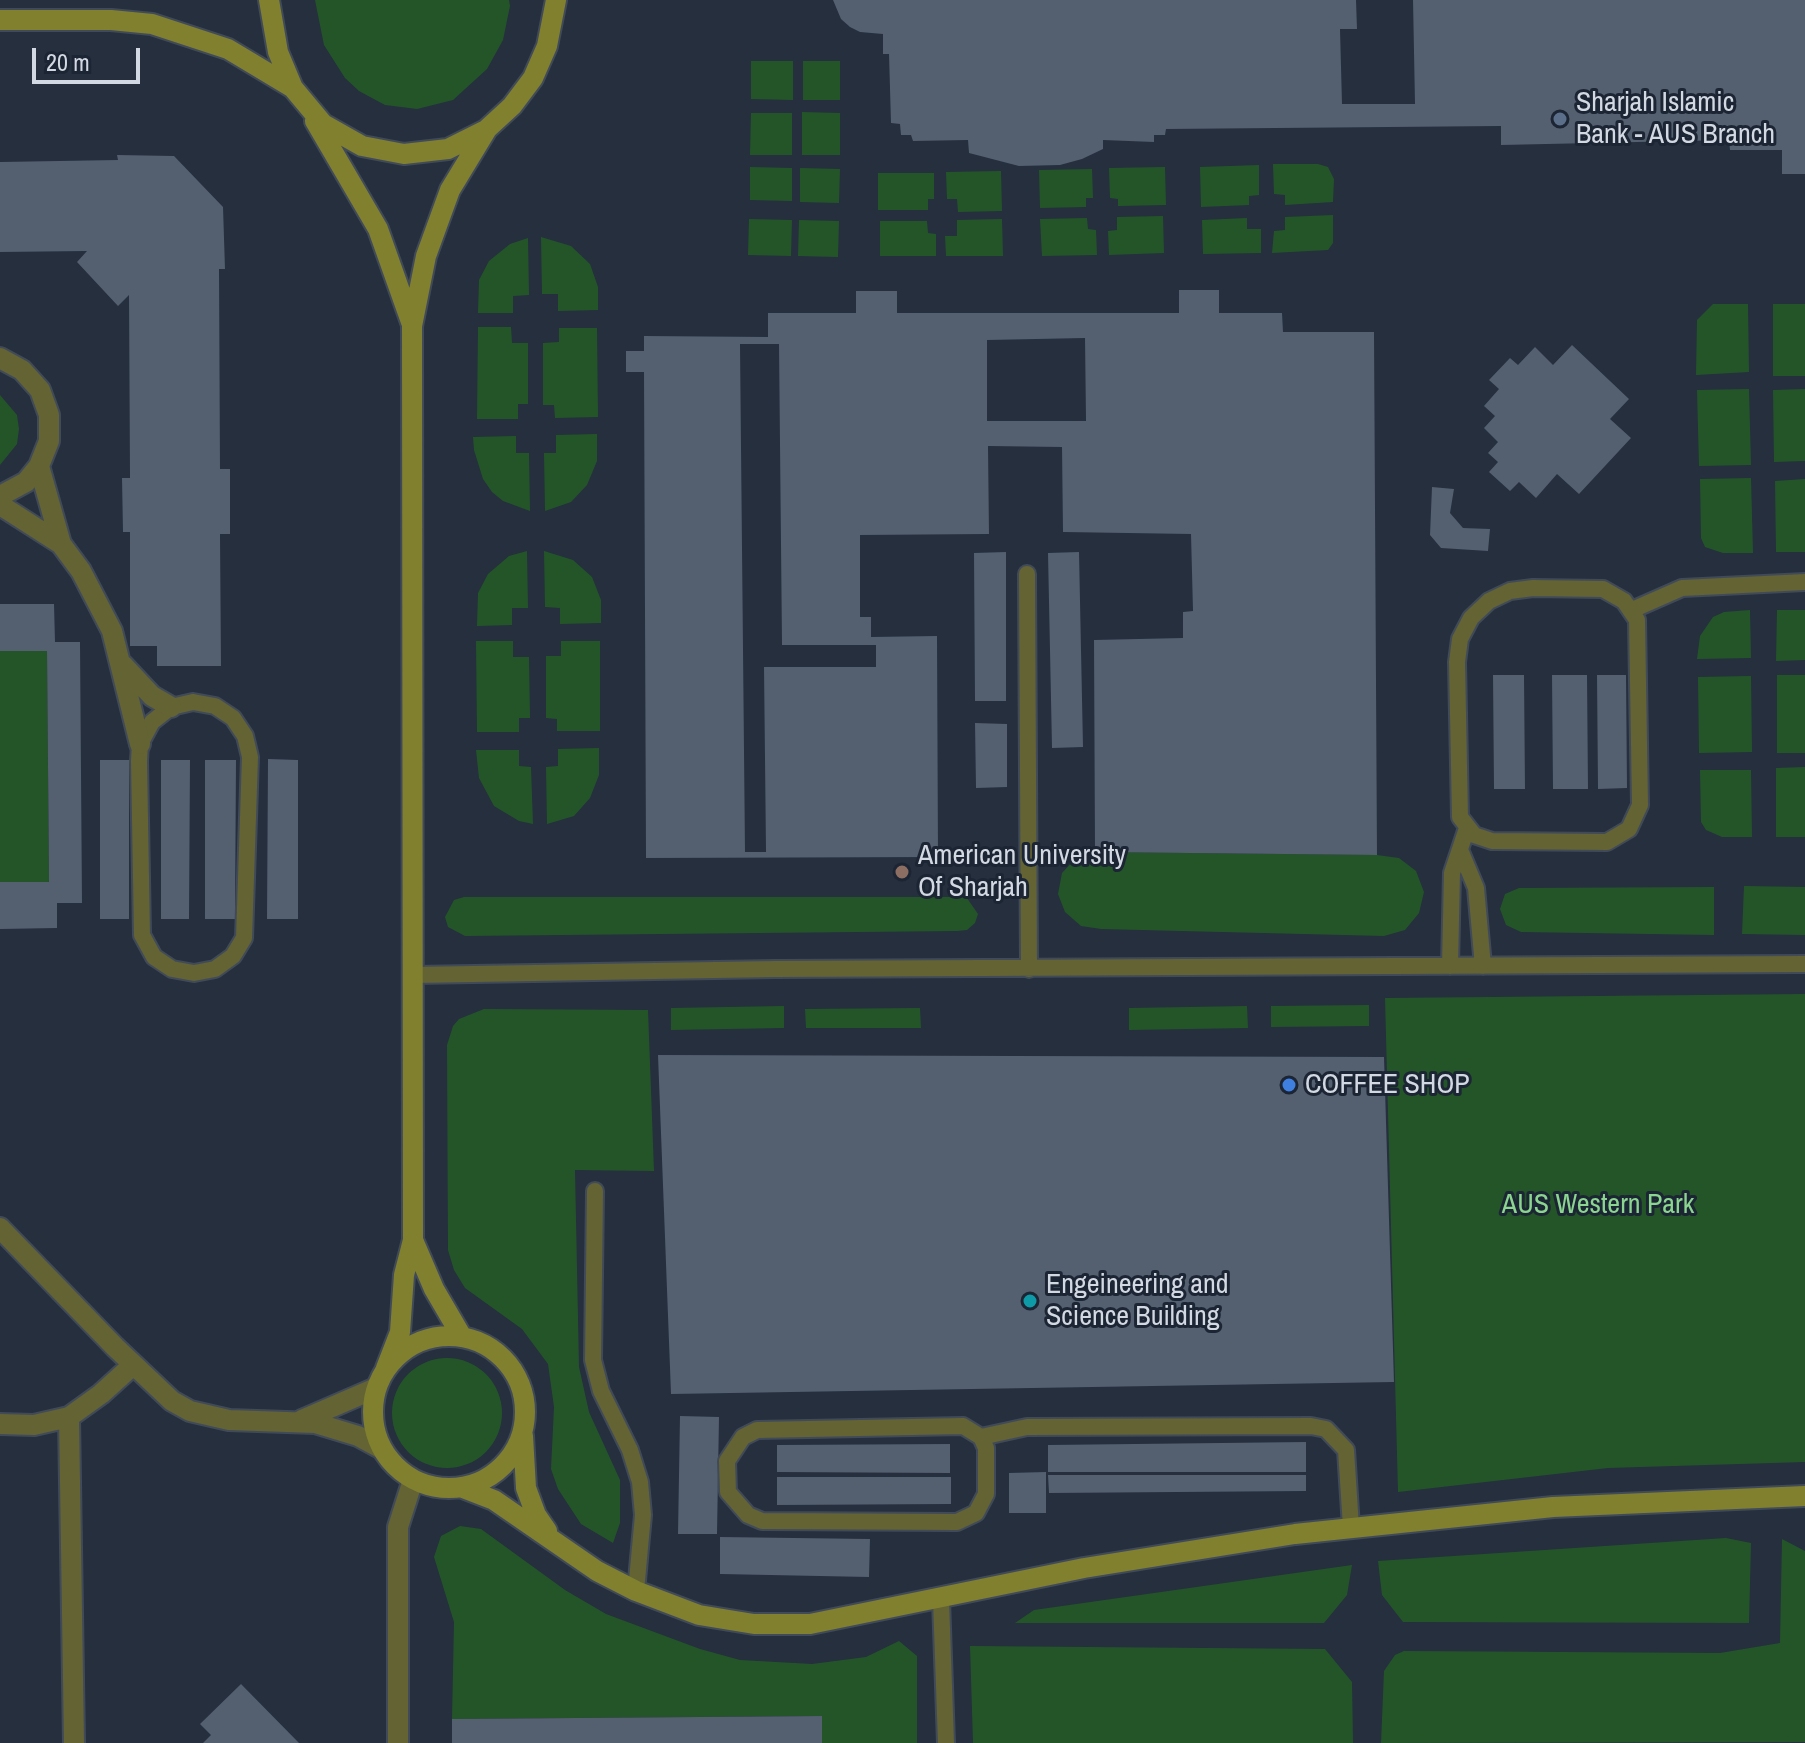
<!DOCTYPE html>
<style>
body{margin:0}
#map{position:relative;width:1805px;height:1743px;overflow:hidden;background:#252f3e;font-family:"Archivo Narrow",sans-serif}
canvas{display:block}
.scale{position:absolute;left:32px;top:48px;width:108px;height:36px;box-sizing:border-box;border:4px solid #d3d9e3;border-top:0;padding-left:10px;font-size:24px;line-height:28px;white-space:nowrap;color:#d3d9e3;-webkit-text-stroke:6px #1c2533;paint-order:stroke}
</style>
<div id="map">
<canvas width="1805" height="1743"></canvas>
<div class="scale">20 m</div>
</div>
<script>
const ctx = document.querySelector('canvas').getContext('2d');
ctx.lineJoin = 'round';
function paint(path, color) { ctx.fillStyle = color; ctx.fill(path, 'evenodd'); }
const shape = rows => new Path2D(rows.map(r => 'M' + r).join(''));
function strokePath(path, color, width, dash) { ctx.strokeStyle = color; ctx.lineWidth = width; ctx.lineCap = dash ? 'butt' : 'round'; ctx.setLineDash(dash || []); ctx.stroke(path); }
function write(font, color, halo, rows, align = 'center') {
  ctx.font = font + ' "Archivo Narrow",sans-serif'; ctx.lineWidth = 6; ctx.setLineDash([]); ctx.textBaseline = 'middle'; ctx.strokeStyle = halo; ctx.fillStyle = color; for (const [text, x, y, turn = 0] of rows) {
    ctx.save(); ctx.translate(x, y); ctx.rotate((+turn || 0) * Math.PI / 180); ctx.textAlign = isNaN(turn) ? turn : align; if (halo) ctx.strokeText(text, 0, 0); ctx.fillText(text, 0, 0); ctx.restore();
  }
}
paint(shape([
 [315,0,509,0,510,6,503,40,487,69,453,100,417,109,385,105,359,91,345,78,324,45],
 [751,61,793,61,793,100,751,99],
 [803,61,840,61,840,100,803,100],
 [802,112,840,113,840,155,802,155],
 [751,113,792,113,792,155,750,155],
 [1273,164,1318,164,1328,167,1334,179,1333,202,1285,205,1285,195,1274,194],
 [1259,165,1259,195,1249,196,1249,205,1201,207,1200,167],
 [750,167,792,168,792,201,750,200],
 [1165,167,1166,205,1118,206,1118,199,1110,198,1109,168],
 [800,168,840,169,839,203,800,202],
 [1092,169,1093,198,1086,198,1086,207,1040,208,1039,170],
 [1001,171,1002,211,958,212,957,199,947,199,946,172],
 [878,173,934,173,934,199,928,199,928,210,878,210],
 [1333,215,1333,243,1328,250,1272,253,1274,231,1285,230,1285,217],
 [1163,216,1164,253,1109,255,1108,231,1117,230,1117,217],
 [1087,218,1088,229,1096,230,1097,255,1042,256,1040,219],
 [1247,218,1247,229,1261,229,1261,253,1203,254,1202,220],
 [749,219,792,220,791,256,748,255],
 [1002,219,1003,256,946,256,945,236,957,236,957,220],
 [799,220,839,221,838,257,798,256],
 [880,221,927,221,928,233,936,234,936,256,880,256],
 [541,237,571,246,590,264,598,287,598,310,558,311,558,294,542,294],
 [528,238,529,295,513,296,513,313,478,313,479,280,489,261,510,244],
 [1713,304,1748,304,1749,372,1696,375,1697,320],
 [1773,304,1805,304,1805,376,1773,376],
 [478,327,511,327,512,343,528,343,528,404,518,404,518,419,477,419],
 [559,328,597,328,598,417,555,418,554,405,543,405,543,343,559,342],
 [1749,389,1751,465,1699,466,1697,390],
 [1805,389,1805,461,1774,462,1773,390],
 [0,395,17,415,19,429,17,444,0,465],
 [597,434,597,461,587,485,571,502,545,511,544,453,556,453,556,435],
 [516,436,516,453,529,453,530,511,503,501,492,492,483,479,474,450,473,437],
 [1751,478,1753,553,1723,553,1705,547,1701,538,1700,479],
 [1805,479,1805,552,1776,552,1775,481],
 [527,551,528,608,512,608,512,625,477,626,478,593,488,574,509,556],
 [544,551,573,560,592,577,601,600,601,623,560,624,560,608,545,607],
 [1750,610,1751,658,1697,659,1700,636,1713,617,1724,612],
 [1777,610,1805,610,1805,660,1776,661],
 [476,641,513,641,513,657,529,657,530,718,519,718,519,732,477,732],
 [561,641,600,641,600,731,557,731,557,719,546,718,546,656,561,656],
 [0,651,47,651,49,882,0,882],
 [1777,675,1805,675,1805,753,1777,753],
 [1751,676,1752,752,1699,753,1698,677],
 [599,748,599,775,590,798,574,816,547,824,546,767,558,766,558,749],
 [476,750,519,750,519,766,531,767,533,824,519,821,494,806,479,778],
 [1805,767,1805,837,1776,837,1776,768],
 [1700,770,1751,770,1752,837,1722,837,1706,830,1701,822],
 [1095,852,1377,855,1399,858,1416,871,1424,892,1419,913,1405,930,1384,936,1101,929,1081,926,1065,912,1058,894,1062,873,1076,858],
 [1744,886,1805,887,1805,935,1742,934],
 [1714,887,1714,935,1521,932,1506,925,1500,909,1505,894,1519,888],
 [464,897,957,897,967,898,978,914,975,923,967,930,957,931,465,936,448,927,445,917,454,900],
 [1805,994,1805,1462,1608,1468,1398,1492,1385,998],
 [1369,1005,1369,1026,1271,1027,1271,1006],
 [784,1006,784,1028,671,1030,671,1008],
 [1247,1006,1248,1028,1129,1030,1129,1008],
 [920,1008,921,1028,806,1028,805,1009],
 [484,1009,648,1010,654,1171,575,1170,579,1367,589,1412,620,1480,620,1523,613,1543,581,1524,558,1489,551,1469,554,1407,548,1364,522,1329,465,1288,454,1270,448,1250,447,1045,453,1026,459,1019],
 '392 1413a55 55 0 1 1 110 0a55 55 0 1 1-110 0Z',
 [460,1526,481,1529,565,1590,606,1614,700,1649,740,1660,812,1664,866,1657,899,1641,917,1656,917,1743,822,1743,821,1716,452,1719,454,1622,434,1557,441,1536],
 [1726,1538,1751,1543,1749,1623,1403,1622,1382,1595,1378,1561],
 [1782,1539,1805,1551,1805,1742,1381,1743,1384,1671,1395,1655,1404,1651,1720,1653,1780,1643],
 [1352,1565,1347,1595,1324,1623,1015,1623,1034,1610],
 [970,1646,1325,1649,1352,1682,1353,1743,973,1743]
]), '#245529');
paint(shape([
 [833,0,1356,0,1357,29,1340,29,1342,104,1415,104,1413,0,1805,0,1805,174,1782,174,1782,150,1730,150,1729,140,1501,145,1501,126,1166,129,1165,135,1154,135,1154,142,1103,140,1103,149,1082,159,1060,165,1019,166,969,153,968,140,913,141,911,135,901,135,900,124,891,123,889,54,883,54,883,34,860,32,850,27,841,19],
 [117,155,174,156,223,207,225,269,219,269,220,469,230,469,230,534,220,534,221,666,157,666,157,646,130,646,130,532,123,532,122,478,130,478,129,295,118,306,77,262,87,251,0,252,0,162,118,160],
 [1179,290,1219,290,1219,313,1282,313,1283,332,1374,332,1377,855,1095,852,1094,640,1183,638,1183,612,1193,611,1191,534,1063,532,1062,447,988,446,989,534,860,535,860,617,871,617,871,637,937,636,938,857,646,858,644,372,626,372,626,351,644,351,644,336,768,337,768,313,856,313,856,291,897,291,897,313,1179,313],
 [1085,338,1086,421,987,421,987,340],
 [740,344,779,344,782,645,876,645,876,667,764,667,766,852,745,852],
 [1572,345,1629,399,1610,419,1631,438,1579,494,1557,474,1536,498,1519,482,1510,491,1489,472,1498,462,1488,453,1498,442,1484,428,1495,416,1484,406,1499,389,1489,380,1510,358,1518,365,1535,347,1553,365],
 [1432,487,1454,489,1450,513,1463,528,1490,529,1488,551,1441,548,1430,535],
 [1006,552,1006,701,975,701,974,553],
 [1079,552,1083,747,1052,748,1048,553],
 [0,604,54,604,55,642,80,642,82,903,57,903,57,928,0,929,0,882,49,882,47,651,0,651],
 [1493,675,1524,675,1525,789,1494,789],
 [1552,675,1587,675,1588,789,1553,789],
 [1597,675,1626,675,1627,788,1598,789],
 [975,723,1007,724,1007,787,976,788],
 [268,759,298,760,298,919,267,919],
 [100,760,129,760,129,919,100,919],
 [161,760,190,760,189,919,161,919],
 [205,760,236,760,235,919,205,919],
 [658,1055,1384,1057,1394,1382,671,1394],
 [680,1416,719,1417,717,1534,678,1534],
 [1306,1442,1306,1472,1048,1472,1048,1445],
 [950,1444,950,1473,777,1472,777,1445],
 [1046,1472,1046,1513,1009,1513,1009,1473],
 [1048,1475,1306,1475,1306,1491,1049,1493],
 [777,1477,951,1477,951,1504,777,1505],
 [720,1537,870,1539,869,1577,720,1574],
 [241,1684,299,1743,203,1743,211,1735,200,1724],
 [822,1716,822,1743,452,1743,452,1719]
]), '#545f70');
const lane = shape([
 [1027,574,1029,969],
 [1533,588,1603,589,1624,601,1637,620,1640,805,1629,829,1607,842,1492,841,1474,835,1460,817,1457,662,1460,639,1471,618,1489,601,1510,591,1533,588],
 [1632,610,1682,588,1805,582],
 [193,702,215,706,233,718,245,736,250,757,244,938,233,956,215,969,194,973,172,969,154,957,142,935,139,761,140,744,152,722,171,707,193,702],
 [1461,852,1476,888,1483,966],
 [1450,966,1452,873,1467,828],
 [413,975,776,969,1805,964],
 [595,1191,593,1360,601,1391,630,1450,640,1482,643,1515,636,1591],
 [963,1426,981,1437,986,1448,986,1494,976,1513,957,1522,762,1521,748,1515,728,1492,727,1461,743,1437,757,1430,963,1426],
 [981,1437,1027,1427,1311,1426,1326,1429,1346,1450,1351,1527],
 [941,1600,946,1743]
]);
const street = shape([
 [0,358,22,370,40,390,49,415,49,441,39,466,26,482,0,496],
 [39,466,61,544,81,571,112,631,140,744],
 [0,505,61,544],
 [123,665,152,696,171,707],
 [0,1228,115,1347,172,1401,190,1411,229,1420,315,1423,358,1436,382,1449],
 [69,1417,74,1743],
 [302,1420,376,1388],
 [0,1424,34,1425,69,1417,101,1394,133,1365],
 [398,1743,398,1527,413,1480]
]);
const secondary = shape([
 [269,0,278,52,293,88,323,124,362,146,404,154,448,149,484,131],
 [0,20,111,20,152,24,228,49,293,88],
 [315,121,378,229,411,322],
 [413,1240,434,1289,462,1337],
 '373 1412a76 76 0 1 1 152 0a76 76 0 1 1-152 0Z',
 [386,1368,400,1332,404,1275,413,1240,412,326,426,256,450,190,487,129,512,106,533,78,547,46,556,0],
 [523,1436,526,1488,536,1515,547,1531],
 [463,1488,494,1500,597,1571,636,1591,699,1615,754,1624,810,1624,1084,1568,1295,1534,1553,1507,1805,1496]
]);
strokePath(lane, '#414a58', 20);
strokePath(street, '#414a58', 24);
strokePath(secondary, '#414a58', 24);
strokePath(lane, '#636334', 16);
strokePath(street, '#636334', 20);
strokePath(secondary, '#81802f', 20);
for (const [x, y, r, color] of [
 [1560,119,8,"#5c6f8a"],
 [902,872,8,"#8d6e63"],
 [1289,1085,8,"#3f7fe0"],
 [1030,1301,8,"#0f9aa8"]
]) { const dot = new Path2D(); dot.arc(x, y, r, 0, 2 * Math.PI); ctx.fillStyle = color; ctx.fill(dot); strokePath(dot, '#1c2533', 3); }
write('28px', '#d3d9e3', '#1c2533', [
 ["Sharjah Islamic",1576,103],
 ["Bank - AUS Branch",1576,135],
 ["American University",918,856],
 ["Of Sharjah",918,888],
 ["COFFEE SHOP",1305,1085],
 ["Engeineering and",1046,1285],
 ["Science Building",1046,1317]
], 'left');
write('28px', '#8bd590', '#1c2533', [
 ["AUS Western Park",1598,1205]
]);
</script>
